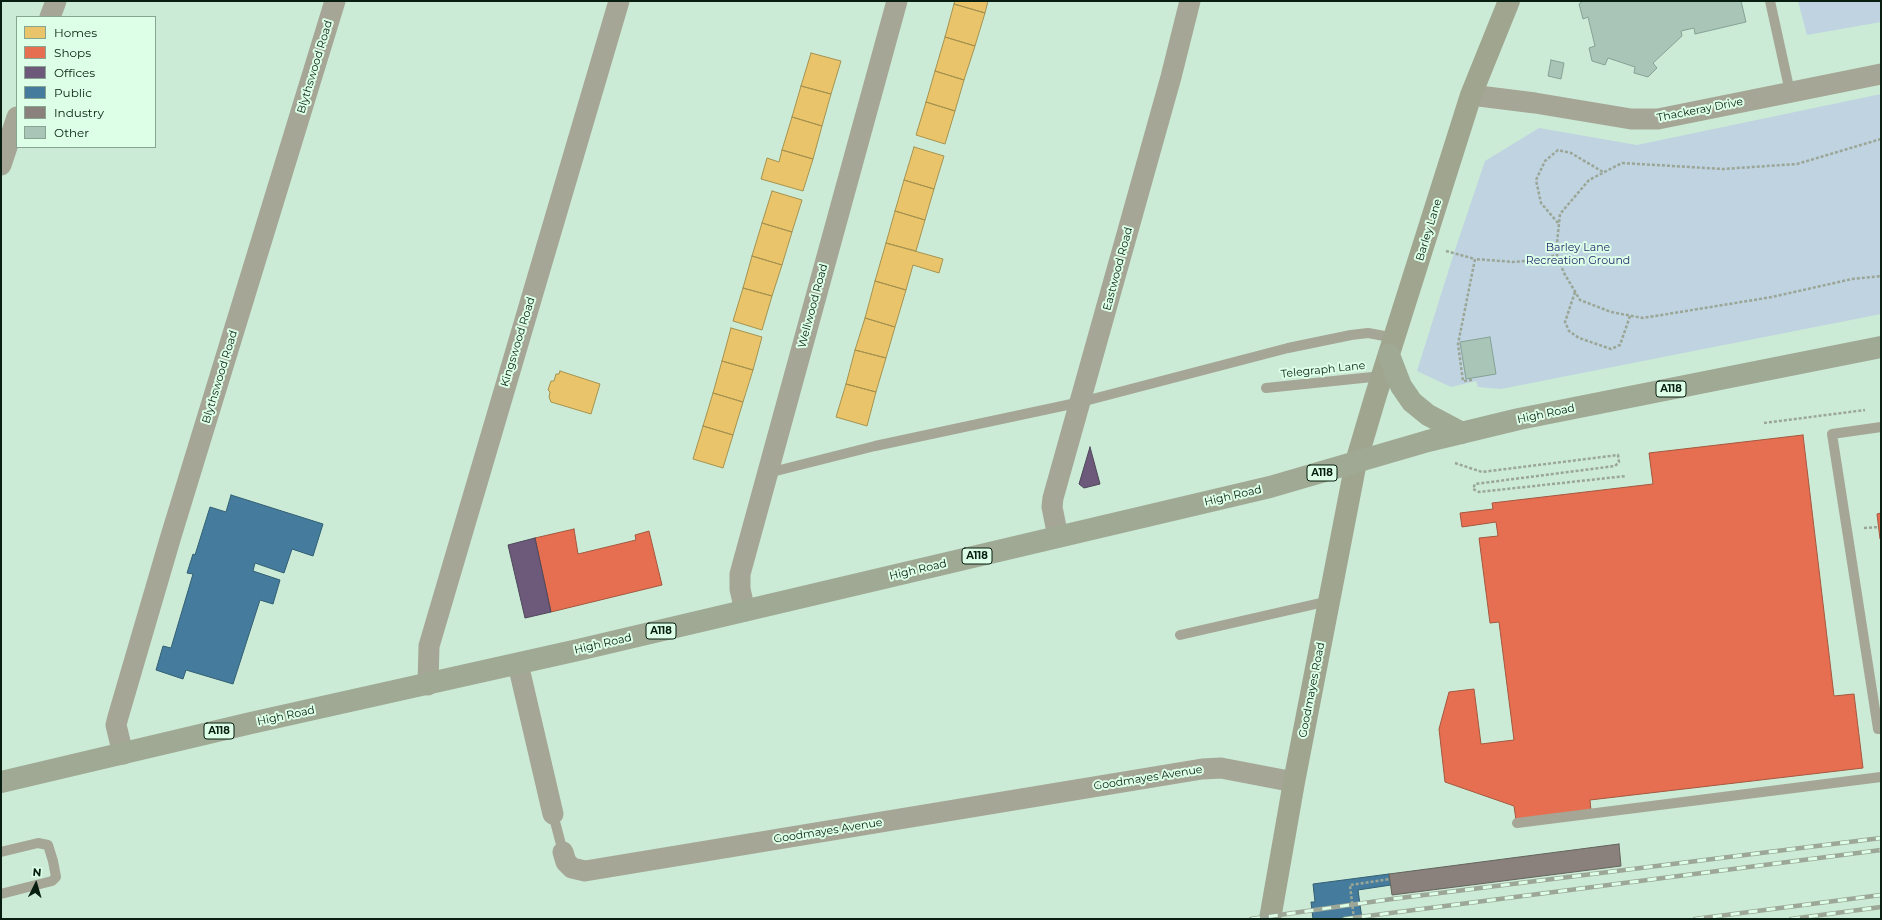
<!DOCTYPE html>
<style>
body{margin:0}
#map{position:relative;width:1882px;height:920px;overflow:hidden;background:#cbebd6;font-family:Montserrat,sans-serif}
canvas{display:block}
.frame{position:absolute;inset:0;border:2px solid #071e10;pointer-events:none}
.legend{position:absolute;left:16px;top:16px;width:140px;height:132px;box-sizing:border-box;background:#ddffe7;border:1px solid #87a591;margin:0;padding:5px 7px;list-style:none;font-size:12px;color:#071e10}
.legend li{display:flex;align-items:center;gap:8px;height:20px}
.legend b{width:20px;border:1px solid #87a591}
.north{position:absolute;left:16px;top:864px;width:40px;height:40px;-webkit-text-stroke:3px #ddffe7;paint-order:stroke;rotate:5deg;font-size:11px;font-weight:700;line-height:16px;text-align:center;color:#071e10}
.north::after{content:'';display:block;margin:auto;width:14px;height:18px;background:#071e10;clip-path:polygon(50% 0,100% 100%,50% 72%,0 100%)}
</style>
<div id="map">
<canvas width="1882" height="920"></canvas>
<div class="frame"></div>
<ul class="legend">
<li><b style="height:11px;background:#e9c46a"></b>Homes</li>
<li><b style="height:11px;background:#e76f51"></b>Shops</li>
<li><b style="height:11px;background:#6d597a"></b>Offices</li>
<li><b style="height:11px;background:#457b9d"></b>Public</li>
<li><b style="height:11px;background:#8a817c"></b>Industry</li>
<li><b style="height:11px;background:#a9c5b8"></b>Other</li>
</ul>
<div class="north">N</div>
</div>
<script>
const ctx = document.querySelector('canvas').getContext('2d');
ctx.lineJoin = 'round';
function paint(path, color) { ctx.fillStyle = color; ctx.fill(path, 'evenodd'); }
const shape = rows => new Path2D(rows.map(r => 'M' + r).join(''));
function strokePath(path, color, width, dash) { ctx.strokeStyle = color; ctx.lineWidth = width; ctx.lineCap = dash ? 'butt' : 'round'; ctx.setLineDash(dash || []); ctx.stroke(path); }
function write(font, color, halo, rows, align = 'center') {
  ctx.font = font + ' Montserrat,sans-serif'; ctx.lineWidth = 4; ctx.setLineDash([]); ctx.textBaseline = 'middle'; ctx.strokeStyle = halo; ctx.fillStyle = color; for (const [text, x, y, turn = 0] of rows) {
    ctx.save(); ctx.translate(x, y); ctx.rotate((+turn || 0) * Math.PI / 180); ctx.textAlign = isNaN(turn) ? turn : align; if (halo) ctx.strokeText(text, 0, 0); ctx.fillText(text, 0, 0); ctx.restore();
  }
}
paint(shape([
 [1798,1,1881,1,1881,22,1807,35],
 [1881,94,1881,314,1501,389,1478,387,1476,381,1451,387,1417,371,1454,253,1485,161,1539,128,1637,145]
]), '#bfd3e1');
const homes = shape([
 [955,1,988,1,985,13,954,4,955,1],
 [954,4,985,13,975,46,945,37,954,4],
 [945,37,975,46,964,80,935,71,945,37],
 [811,53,841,61,831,94,801,86,811,53],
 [935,71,964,80,955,111,926,102,935,71],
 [801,86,831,94,822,126,792,117,801,86],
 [926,102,955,111,945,144,916,135,926,102],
 [792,117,822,126,813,159,782,150,792,117],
 [914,147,944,156,934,189,904,180,914,147],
 [782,150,813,159,803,191,761,179,767,158,779,162,782,150],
 [904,180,934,189,925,220,895,211,904,180],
 [772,191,802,200,792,232,762,223,772,191],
 [895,211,925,220,916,251,886,243,895,211],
 [762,223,792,232,782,265,752,256,762,223],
 [886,243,943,259,939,273,913,265,906,290,875,281,886,243],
 [752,256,782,265,772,296,743,288,752,256],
 [875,281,906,290,895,327,865,318,875,281],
 [743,288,772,296,762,330,733,321,743,288],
 [865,318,895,327,886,358,855,350,865,318],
 [731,328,762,337,753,370,722,361,731,328],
 [855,350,886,358,876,392,846,384,855,350],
 [722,361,753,370,743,402,713,393,722,361],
 [560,371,600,384,591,414,551,402,549,397,550,392,548,390,551,381,554,381,556,374,559,374,560,371],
 [846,384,876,392,867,426,836,417,846,384],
 [713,393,743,402,733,435,703,426,713,393],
 [703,426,733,435,723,468,693,459,703,426]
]);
paint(homes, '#e9c46a');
strokePath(homes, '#a5924f', 1);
const shops = shape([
 [1803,435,1834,696,1854,694,1863,768,1590,800,1591,811,1516,820,1514,806,1445,782,1439,729,1449,692,1474,689,1481,744,1514,740,1499,622,1490,623,1479,538,1498,536,1496,522,1462,527,1460,513,1493,509,1492,503,1653,484,1649,453,1803,435],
 [1881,513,1881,539,1880,539,1877,514,1881,513],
 [574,529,578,554,636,540,635,535,649,531,662,585,551,612,535,538,574,529]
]);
paint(shops, '#e76f51');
strokePath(shops, '#a4573e', 1);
const offices = shape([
 [1090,447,1100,484,1084,488,1079,484,1090,447],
 [535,538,551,612,525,618,508,545,535,538]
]);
paint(offices, '#6d597a');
strokePath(offices, '#4e475a', 1);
const public = shape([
 [231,495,323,524,313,556,292,549,284,573,255,563,253,571,280,580,273,604,260,600,233,684,186,670,183,679,156,670,163,646,171,648,193,574,187,573,193,554,195,555,210,507,226,512,231,495],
 [1389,874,1391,885,1358,890,1362,919,1313,919,1311,902,1315,902,1313,884,1389,874]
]);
paint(public, '#457b9d');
strokePath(public, '#325f73', 1);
const industry = shape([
 [1619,844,1621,866,1392,895,1389,874,1619,844]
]);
paint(industry, '#8a817c');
strokePath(industry, '#63635c', 1);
const building = shape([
 [1583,1,1741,1,1746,22,1695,34,1694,28,1681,31,1682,36,1653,63,1657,68,1648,77,1634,73,1635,67,1608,58,1605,65,1592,61,1589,48,1595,46,1588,17,1583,19,1579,4,1583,1],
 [1551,60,1564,63,1561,79,1548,76,1551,60],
 [1490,337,1496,374,1466,379,1460,342,1490,337]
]);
paint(building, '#a9c5b8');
strokePath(building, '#85a195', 1);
strokePath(shape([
 [1881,139,1797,164,1723,169,1622,163,1589,180,1560,214,1557,243,1557,255,1564,273,1580,300,1611,312,1643,318,1772,297,1852,279,1881,276],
 [1558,223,1541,203,1536,180,1545,161,1558,150,1571,153,1603,172],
 [1446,251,1475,259],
 [1575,292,1565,322,1569,331,1579,338,1611,349,1620,345,1630,316],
 [1472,380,1463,381,1458,344,1475,259,1513,262,1536,260,1557,255],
 [1764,423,1865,410],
 [1455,463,1482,472,1618,455,1619,462,1615,466,1475,484,1473,489,1479,492,1626,476],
 [1864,528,1879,527],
 [1354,919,1350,885,1390,879]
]), '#9ba696', 2.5, [3, 2]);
strokePath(shape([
 [1770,1,1790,92],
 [1266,388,1382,376],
 [1881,427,1832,434,1878,729,1881,729],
 [768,473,875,446,1081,402,1288,348,1351,335,1368,333,1395,338],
 [1180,635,1329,601],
 [553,814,563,852],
 [1517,823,1881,777],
 [1,852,38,843,48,845,53,861,56,877,52,881,1,894]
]), '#a5a695', 10);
strokePath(shape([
 [50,17,56,1],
 [1471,95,1535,103,1631,119,1658,119,1881,74],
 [1,165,17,117],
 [1058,537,1052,507,1053,498,1171,77,1190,1],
 [745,611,740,589,740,574,897,1],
 [518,664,553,814],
 [428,685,429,646,619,1],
 [123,754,116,725,118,717,171,536,335,1],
 [563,852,566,862,572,868,585,871,1202,769,1221,768,1294,782]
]), '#a5a695', 21);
strokePath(shape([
 [1270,919,1294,782,1356,462,1375,398,1471,95,1509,1]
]), '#a0a590', 22);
strokePath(shape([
 [1389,355,1401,386,1412,402,1428,415,1462,433],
 [1,782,251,723,578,650,1270,487,1428,441,1519,419,1881,347]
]), '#a0a994', 22);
const rail = shape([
 [1251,919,1392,899,1881,838],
 [1344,919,1881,850],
 [1695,919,1881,895],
 [1791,919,1881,907]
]);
strokePath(rail, '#9ca797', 4.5);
strokePath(rail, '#ddffe7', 3, [9]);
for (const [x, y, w] of [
 [1671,389,30],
 [1322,473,30],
 [977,556,30],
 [661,631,30],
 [219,731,30]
]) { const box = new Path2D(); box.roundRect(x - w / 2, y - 8, w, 16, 3); ctx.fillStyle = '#ddffe7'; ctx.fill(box); strokePath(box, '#071e10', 1); }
write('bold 10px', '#071e10', null, [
 ["A118",1671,389],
 ["A118",1322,473],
 ["A118",977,556],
 ["A118",661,631],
 ["A118",219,731]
]);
write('11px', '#071e10', '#ddffe7', [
 ["Blythswood Road",315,67,-73],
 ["Thackeray Drive",1700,110,-11],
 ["Barley Lane",1429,230,-73],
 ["Eastwood Road",1118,269,-75],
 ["Wellwood Road",813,306,-75],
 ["Kingswood Road",518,342,-73],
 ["Telegraph Lane",1323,370,-6],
 ["Blythswood Road",220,377,-73],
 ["High Road",1546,414,-12],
 ["High Road",1233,496,-13],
 ["High Road",918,570,-13],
 ["High Road",603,644,-13],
 ["Goodmayes Road",1312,690,-79],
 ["High Road",286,716,-12],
 ["Goodmayes Avenue",1148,778,-9],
 ["Goodmayes Avenue",828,831,-9]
]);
write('11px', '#262a6d', '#ddffe7', [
 ["Barley Lane",1578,248],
 ["Recreation Ground",1578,261]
]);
</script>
